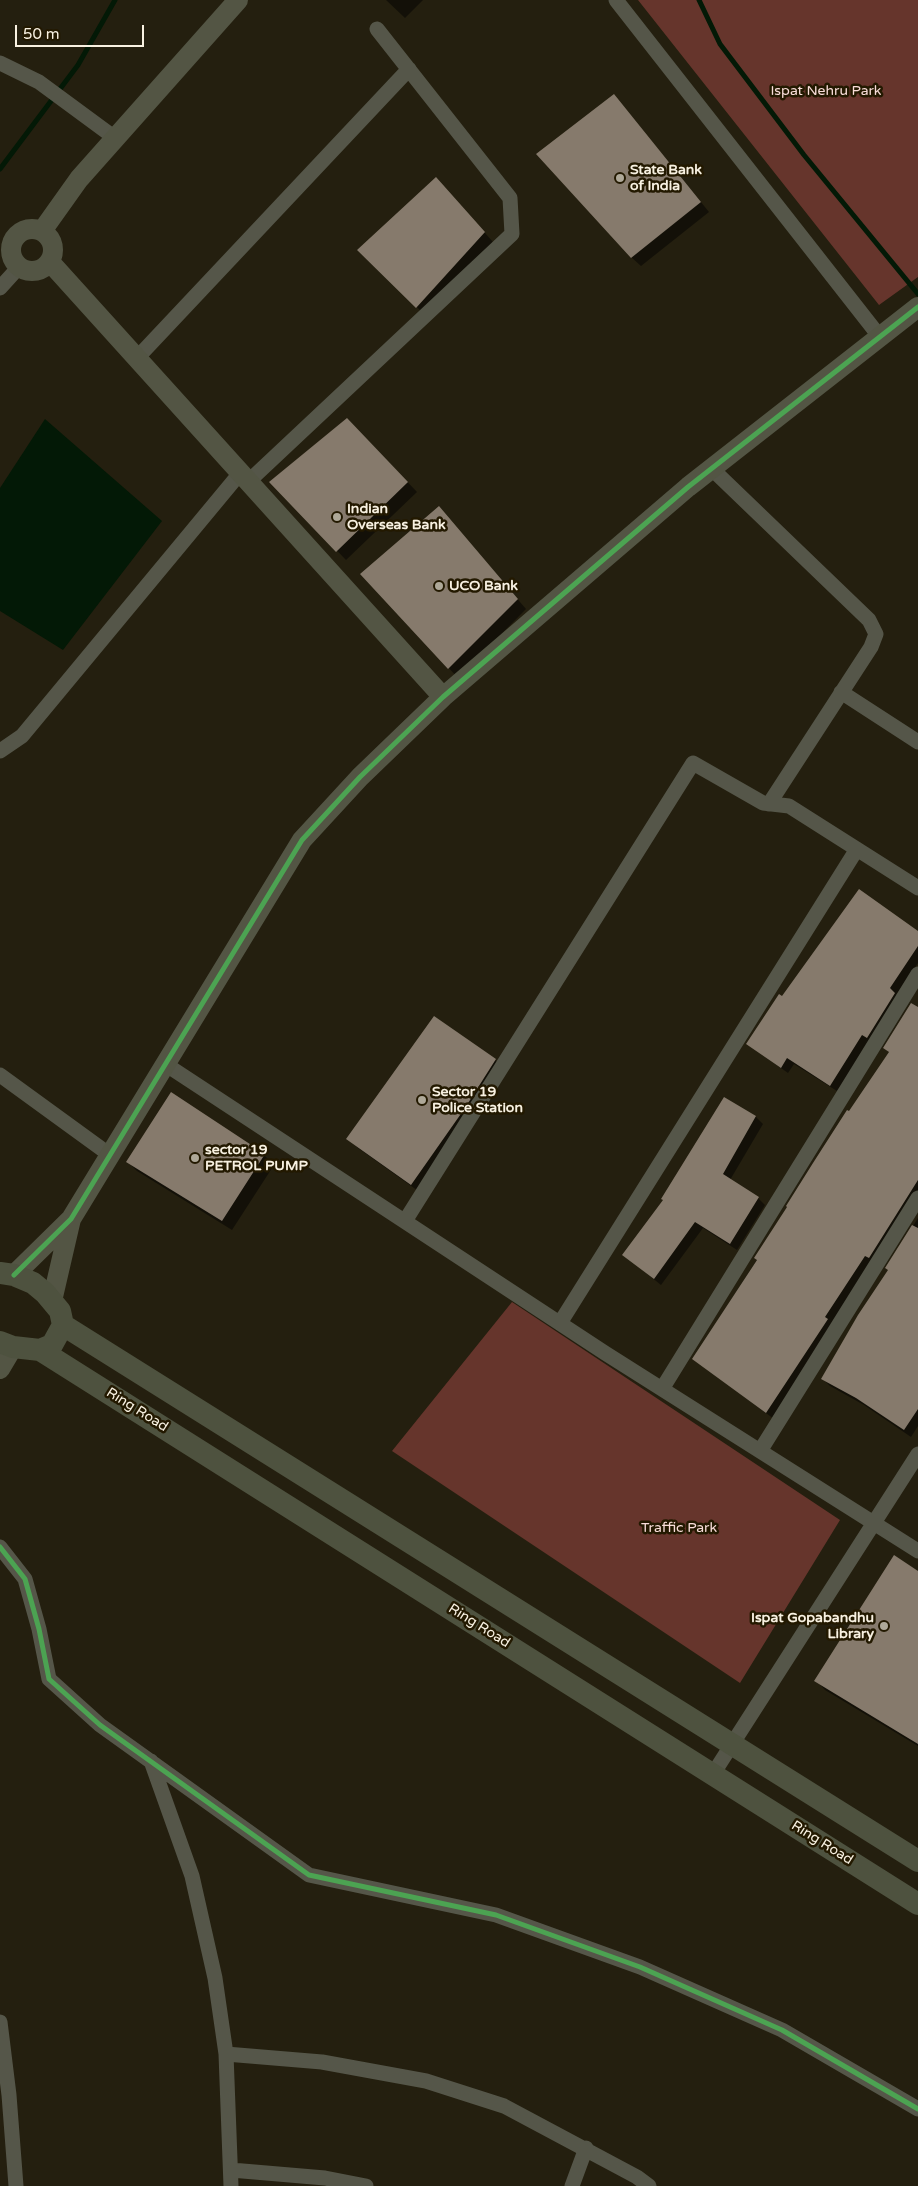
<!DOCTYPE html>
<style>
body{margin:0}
#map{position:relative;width:918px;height:2186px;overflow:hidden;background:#241f0f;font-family:"Varela Round",sans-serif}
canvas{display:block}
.scale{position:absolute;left:15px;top:25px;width:129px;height:22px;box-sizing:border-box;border:2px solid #f8f1e1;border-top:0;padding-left:6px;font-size:15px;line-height:18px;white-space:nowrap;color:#f8f1e1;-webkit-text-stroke:4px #231900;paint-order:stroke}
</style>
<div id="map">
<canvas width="918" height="2186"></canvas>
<div class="scale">50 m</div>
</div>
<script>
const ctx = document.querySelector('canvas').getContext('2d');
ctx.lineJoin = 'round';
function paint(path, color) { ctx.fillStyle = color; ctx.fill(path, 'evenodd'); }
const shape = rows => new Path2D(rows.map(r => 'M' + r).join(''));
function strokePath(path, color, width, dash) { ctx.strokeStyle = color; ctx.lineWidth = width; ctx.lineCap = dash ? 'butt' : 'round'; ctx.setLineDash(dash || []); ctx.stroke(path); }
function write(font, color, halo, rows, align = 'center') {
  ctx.font = font + ' "Varela Round",sans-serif'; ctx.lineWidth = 5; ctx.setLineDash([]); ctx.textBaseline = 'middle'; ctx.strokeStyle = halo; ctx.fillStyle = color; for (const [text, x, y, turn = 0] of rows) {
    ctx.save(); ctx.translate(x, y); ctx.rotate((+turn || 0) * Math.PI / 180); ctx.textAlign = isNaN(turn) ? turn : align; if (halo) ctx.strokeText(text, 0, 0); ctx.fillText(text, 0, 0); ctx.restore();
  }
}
paint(shape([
 [638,0,918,0,918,277,879,305],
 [512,1302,840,1520,740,1683,392,1451]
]), '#66352c');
paint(shape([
 [45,419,162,521,63,650,0,611,0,488]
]), '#031906');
paint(shape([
 [386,0,423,0,405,18],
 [614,95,709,212,641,266,631,257],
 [445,188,493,242,426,316,359,250],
 [357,429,417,492,346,560,271,482],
 [448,518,526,609,458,678,362,574],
 [918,932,918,963,896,995,901,1001,837,1091,794,1064,788,1073,747,1044],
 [918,1009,918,1199,774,1419,693,1359,890,1053,885,1048],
 [495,1060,504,1069,421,1193,358,1148,348,1139],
 [724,1099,756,1117,763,1124,730,1180,758,1198,765,1205,737,1250,703,1228,661,1285,624,1255,664,1200],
 [264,1155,274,1165,232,1230,137,1171,127,1161],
 [918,1218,918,1426,911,1437,864,1405,830,1386,823,1379,889,1271,887,1268],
 [918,1572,918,1746,825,1690,816,1680]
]), '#0007');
strokePath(shape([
 [699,0,720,44,804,155,918,294],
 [0,169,78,65,115,0]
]), '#031906', 5);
paint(shape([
 [614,94,701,202,631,258,536,154],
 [436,177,485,232,416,308,357,250],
 [347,418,408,482,336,552,269,482],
 [439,506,518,599,448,669,360,574],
 [859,889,918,931,918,946,890,988,895,993,867,1038,862,1035,830,1086,787,1058,781,1068,746,1044,779,994,782,996],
 [911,1003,918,1007,918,1180,869,1258,865,1256,825,1317,828,1319,766,1413,692,1359,757,1260,754,1258,787,1207,786,1206,813,1163,847,1110,849,1111,889,1052,883,1048],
 [434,1016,496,1059,465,1108,411,1185,346,1139],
 [171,1092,265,1154,222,1221,126,1162],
 [724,1097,756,1116,723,1174,759,1197,730,1244,695,1222,654,1279,622,1255,663,1200,661,1199],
 [912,1225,918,1228,918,1409,904,1430,856,1398,821,1379,858,1315,888,1270,885,1268],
 [894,1555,918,1571,918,1744,814,1681]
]), '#867a6c');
strokePath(shape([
 [616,0,880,337],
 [0,63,39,82,115,138],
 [0,288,19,267],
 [137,358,409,69],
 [711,468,869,620,876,634,871,647,769,804],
 [249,481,512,234,510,198,377,29],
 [841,692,918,742],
 [0,751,22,736,241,472],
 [165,1064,605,1353,918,1551],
 [0,1075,110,1155],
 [405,1221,693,763,763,803,789,806,918,888],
 [560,1323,857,849],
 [662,1389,918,974],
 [760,1451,918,1198],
 [0,1547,25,1579,39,1629,49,1679,100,1725,309,1875,496,1915,640,1967,782,2030,918,2109],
 [151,1761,192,1876,215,1978,226,2054,231,2186],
 [713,1774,918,1454],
 [0,2022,9,2095,16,2186],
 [226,2054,322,2062,426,2081,504,2106,637,2177,649,2186],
 [231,2170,325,2178,366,2186],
 [572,2186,586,2148]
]), '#555649', 15);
strokePath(shape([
 '11 250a21 21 0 1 1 42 0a21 21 0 1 1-42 0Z',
 [42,231,79,179,238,0],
 [50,262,443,697],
 [14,1275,71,1219,302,840,360,777,443,697,688,487,918,307],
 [52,1301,71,1219],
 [0,1369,13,1347]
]), '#535544', 20);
strokePath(shape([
 [0,1273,14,1275,33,1283,45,1293,60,1311,63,1325,52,1345,40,1350,13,1347,0,1342],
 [63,1325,918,1861],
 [40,1350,918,1904]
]), '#4e523f', 22);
strokePath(shape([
 [14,1275,71,1219,302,840,360,777,443,697,688,487,918,307],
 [0,1547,25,1579,39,1629,49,1679,100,1725,309,1875,496,1915,640,1967,782,2030,918,2109]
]), '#4ca352', 5);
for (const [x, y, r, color] of [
 [620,178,5,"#aea898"],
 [337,517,5,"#aea898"],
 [439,586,5,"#aea898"],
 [422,1100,5,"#aea898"],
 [195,1158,5,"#aea898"],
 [884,1626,5,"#aea898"]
]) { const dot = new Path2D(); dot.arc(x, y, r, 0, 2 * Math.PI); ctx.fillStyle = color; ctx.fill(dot); strokePath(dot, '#231900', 2); }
write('14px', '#f9ddd9', '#231900', [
 ["Ispat Nehru Park",826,91],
 ["Traffic Park",679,1528]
]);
write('bold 14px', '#f8f1e1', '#231900', [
 ["State Bank",630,170],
 ["of India",630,186],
 ["Indian",347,509],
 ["Overseas Bank",347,525],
 ["UCO Bank",449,586],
 ["Sector 19",432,1092],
 ["Police Station",432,1108],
 ["sector 19",205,1150],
 ["PETROL PUMP",205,1166],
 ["Ispat Gopabandhu",874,1618,"right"],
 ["Library",874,1634,"right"]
], 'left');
write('14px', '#f8f1e1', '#231900', [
 ["Ring Road",137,1410,32],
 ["Ring Road",479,1626,32],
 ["Ring Road",822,1843,32]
]);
</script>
